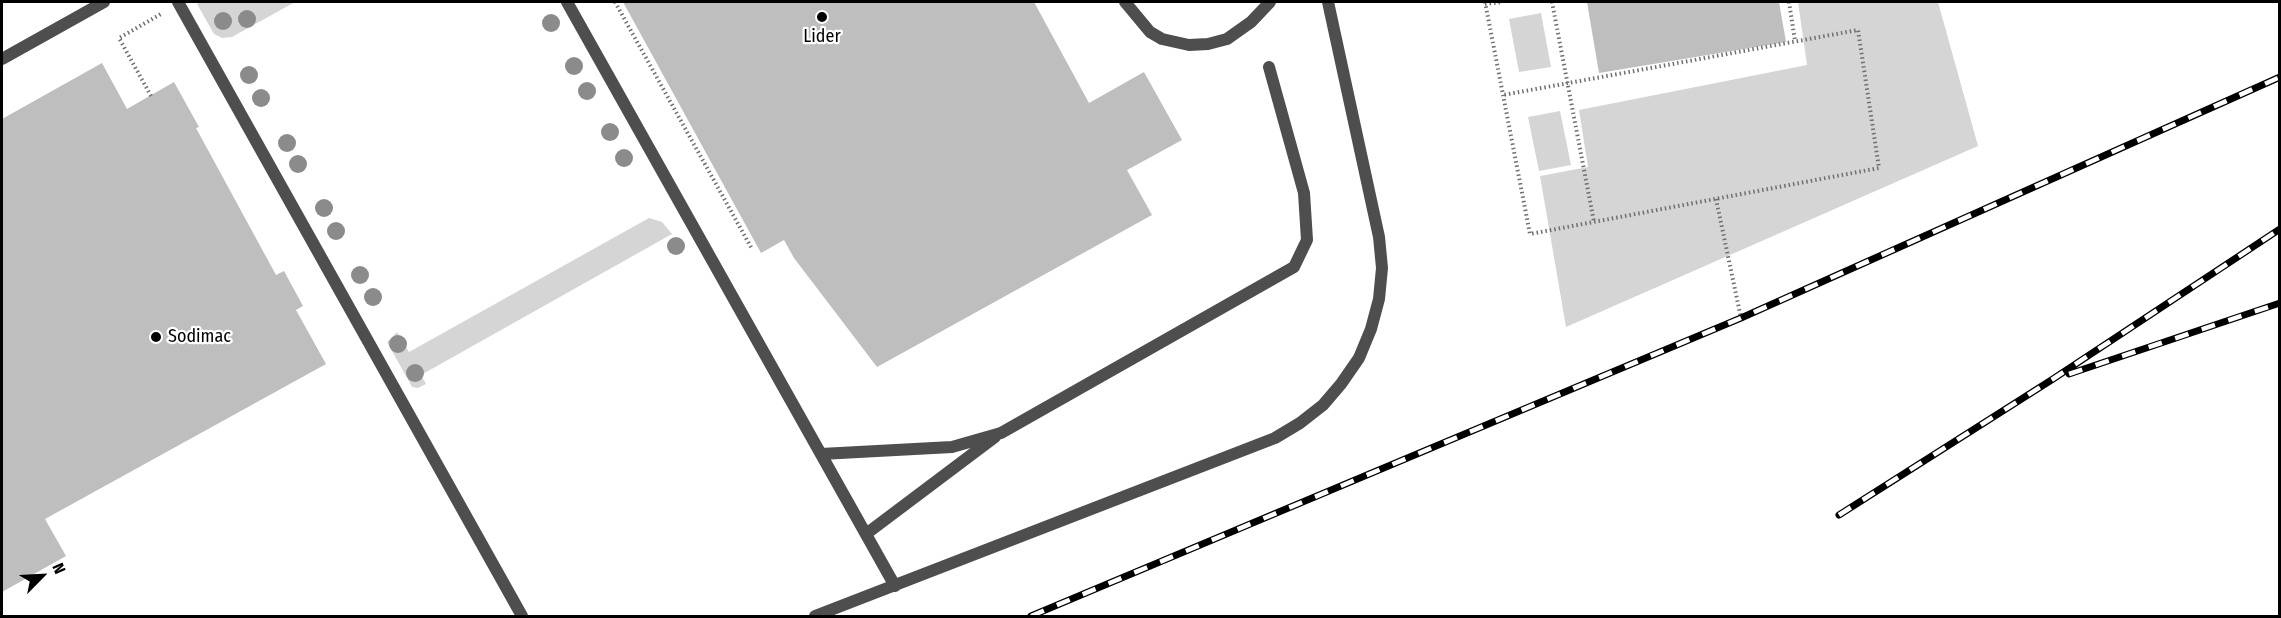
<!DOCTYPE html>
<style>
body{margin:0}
#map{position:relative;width:2281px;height:618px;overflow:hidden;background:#fff;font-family:"Fira Sans Condensed",sans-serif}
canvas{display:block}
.frame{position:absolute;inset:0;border:3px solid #000;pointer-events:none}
.north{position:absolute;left:12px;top:546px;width:60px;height:60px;-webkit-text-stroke:4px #fff;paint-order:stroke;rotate:66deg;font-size:16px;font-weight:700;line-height:24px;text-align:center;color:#000}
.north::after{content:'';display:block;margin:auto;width:21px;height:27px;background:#000;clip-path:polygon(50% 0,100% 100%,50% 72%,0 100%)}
</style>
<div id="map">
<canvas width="2281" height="618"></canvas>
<div class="frame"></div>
<div class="north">N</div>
</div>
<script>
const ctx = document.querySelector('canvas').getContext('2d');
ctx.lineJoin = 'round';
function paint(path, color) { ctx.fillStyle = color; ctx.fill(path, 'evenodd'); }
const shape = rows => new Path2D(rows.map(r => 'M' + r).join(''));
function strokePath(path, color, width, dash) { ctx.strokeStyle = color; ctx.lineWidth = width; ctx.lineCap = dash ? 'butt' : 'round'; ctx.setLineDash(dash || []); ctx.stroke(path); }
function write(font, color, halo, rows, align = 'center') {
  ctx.font = font + ' "Fira Sans Condensed",sans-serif'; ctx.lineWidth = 4.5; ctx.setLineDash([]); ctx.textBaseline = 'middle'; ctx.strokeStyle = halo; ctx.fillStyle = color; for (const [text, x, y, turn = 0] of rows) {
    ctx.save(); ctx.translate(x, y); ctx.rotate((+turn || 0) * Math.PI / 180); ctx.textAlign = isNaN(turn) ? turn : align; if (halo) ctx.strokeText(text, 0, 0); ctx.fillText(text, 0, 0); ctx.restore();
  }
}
paint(shape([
 [201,2,295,2,232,37,222,38,214,34,197,4],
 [1798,2,1938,2,1978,146,1566,327,1540,176,1588,167,1579,110,1807,65],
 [1541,13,1551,67,1519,72,1509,19],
 [1560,111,1571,165,1539,171,1528,117],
 [649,218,662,222,672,234,421,375,426,384,418,388,412,387,387,342,397,332,409,352]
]), '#d5d5d5');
paint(shape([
 [623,2,1034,2,1089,103,1144,72,1182,140,1127,170,1152,215,877,367,794,258,784,240,761,253],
 [1587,2,1779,2,1786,42,1599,73],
 [102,63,127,109,174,82,199,127,196,128,276,275,284,271,303,306,296,310,326,364,45,519,66,556,2,592,2,119]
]), '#bebebe');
strokePath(shape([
 [615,2,752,249],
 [1485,2,1530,234,1879,168,1858,30,1503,95],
 [1552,2,1594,222],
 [1789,2,1795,41],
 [1485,4,1502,2],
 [151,96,119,38,161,14],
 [1716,199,1741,318]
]), '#707070', 4, [1.5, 3]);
strokePath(shape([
 [178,2,522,616],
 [567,2,895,586],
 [1125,2,1150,32,1162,39,1189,45,1208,44,1227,39,1251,22,1270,2],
 [2,59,104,2],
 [821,454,952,447,1001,433,1294,267,1307,240,1304,193,1269,67],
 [866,534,995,437],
 [815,616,1275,438,1300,423,1323,405,1341,384,1359,358,1371,329,1379,299,1382,268,1379,237,1328,2]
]), '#4e4e4e', 12);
const rail = shape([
 [2069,374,2280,303],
 [1839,515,2053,379,2280,229],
 [1031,616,1741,318,2280,77]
]);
strokePath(rail, '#000', 7);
strokePath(rail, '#fff', 4.5, [14]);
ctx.fillStyle = '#8b8b8b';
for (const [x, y] of [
 [247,19],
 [223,21],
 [551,23],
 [574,66],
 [249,75],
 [587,91],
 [261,98],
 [610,132],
 [287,143],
 [624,158],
 [298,164],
 [324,208],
 [336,231],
 [676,246],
 [360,275],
 [373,297],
 [398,344],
 [415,373]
]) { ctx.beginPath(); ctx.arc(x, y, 9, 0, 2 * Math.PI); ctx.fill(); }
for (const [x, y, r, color] of [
 [822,17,6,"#000"],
 [156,337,6,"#000"]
]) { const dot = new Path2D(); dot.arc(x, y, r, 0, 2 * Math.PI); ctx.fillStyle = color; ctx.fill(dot); strokePath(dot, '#fff', 2); }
write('18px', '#000', '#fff', [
 ["Lider",822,37],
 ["Sodimac",168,337,"left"]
]);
</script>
